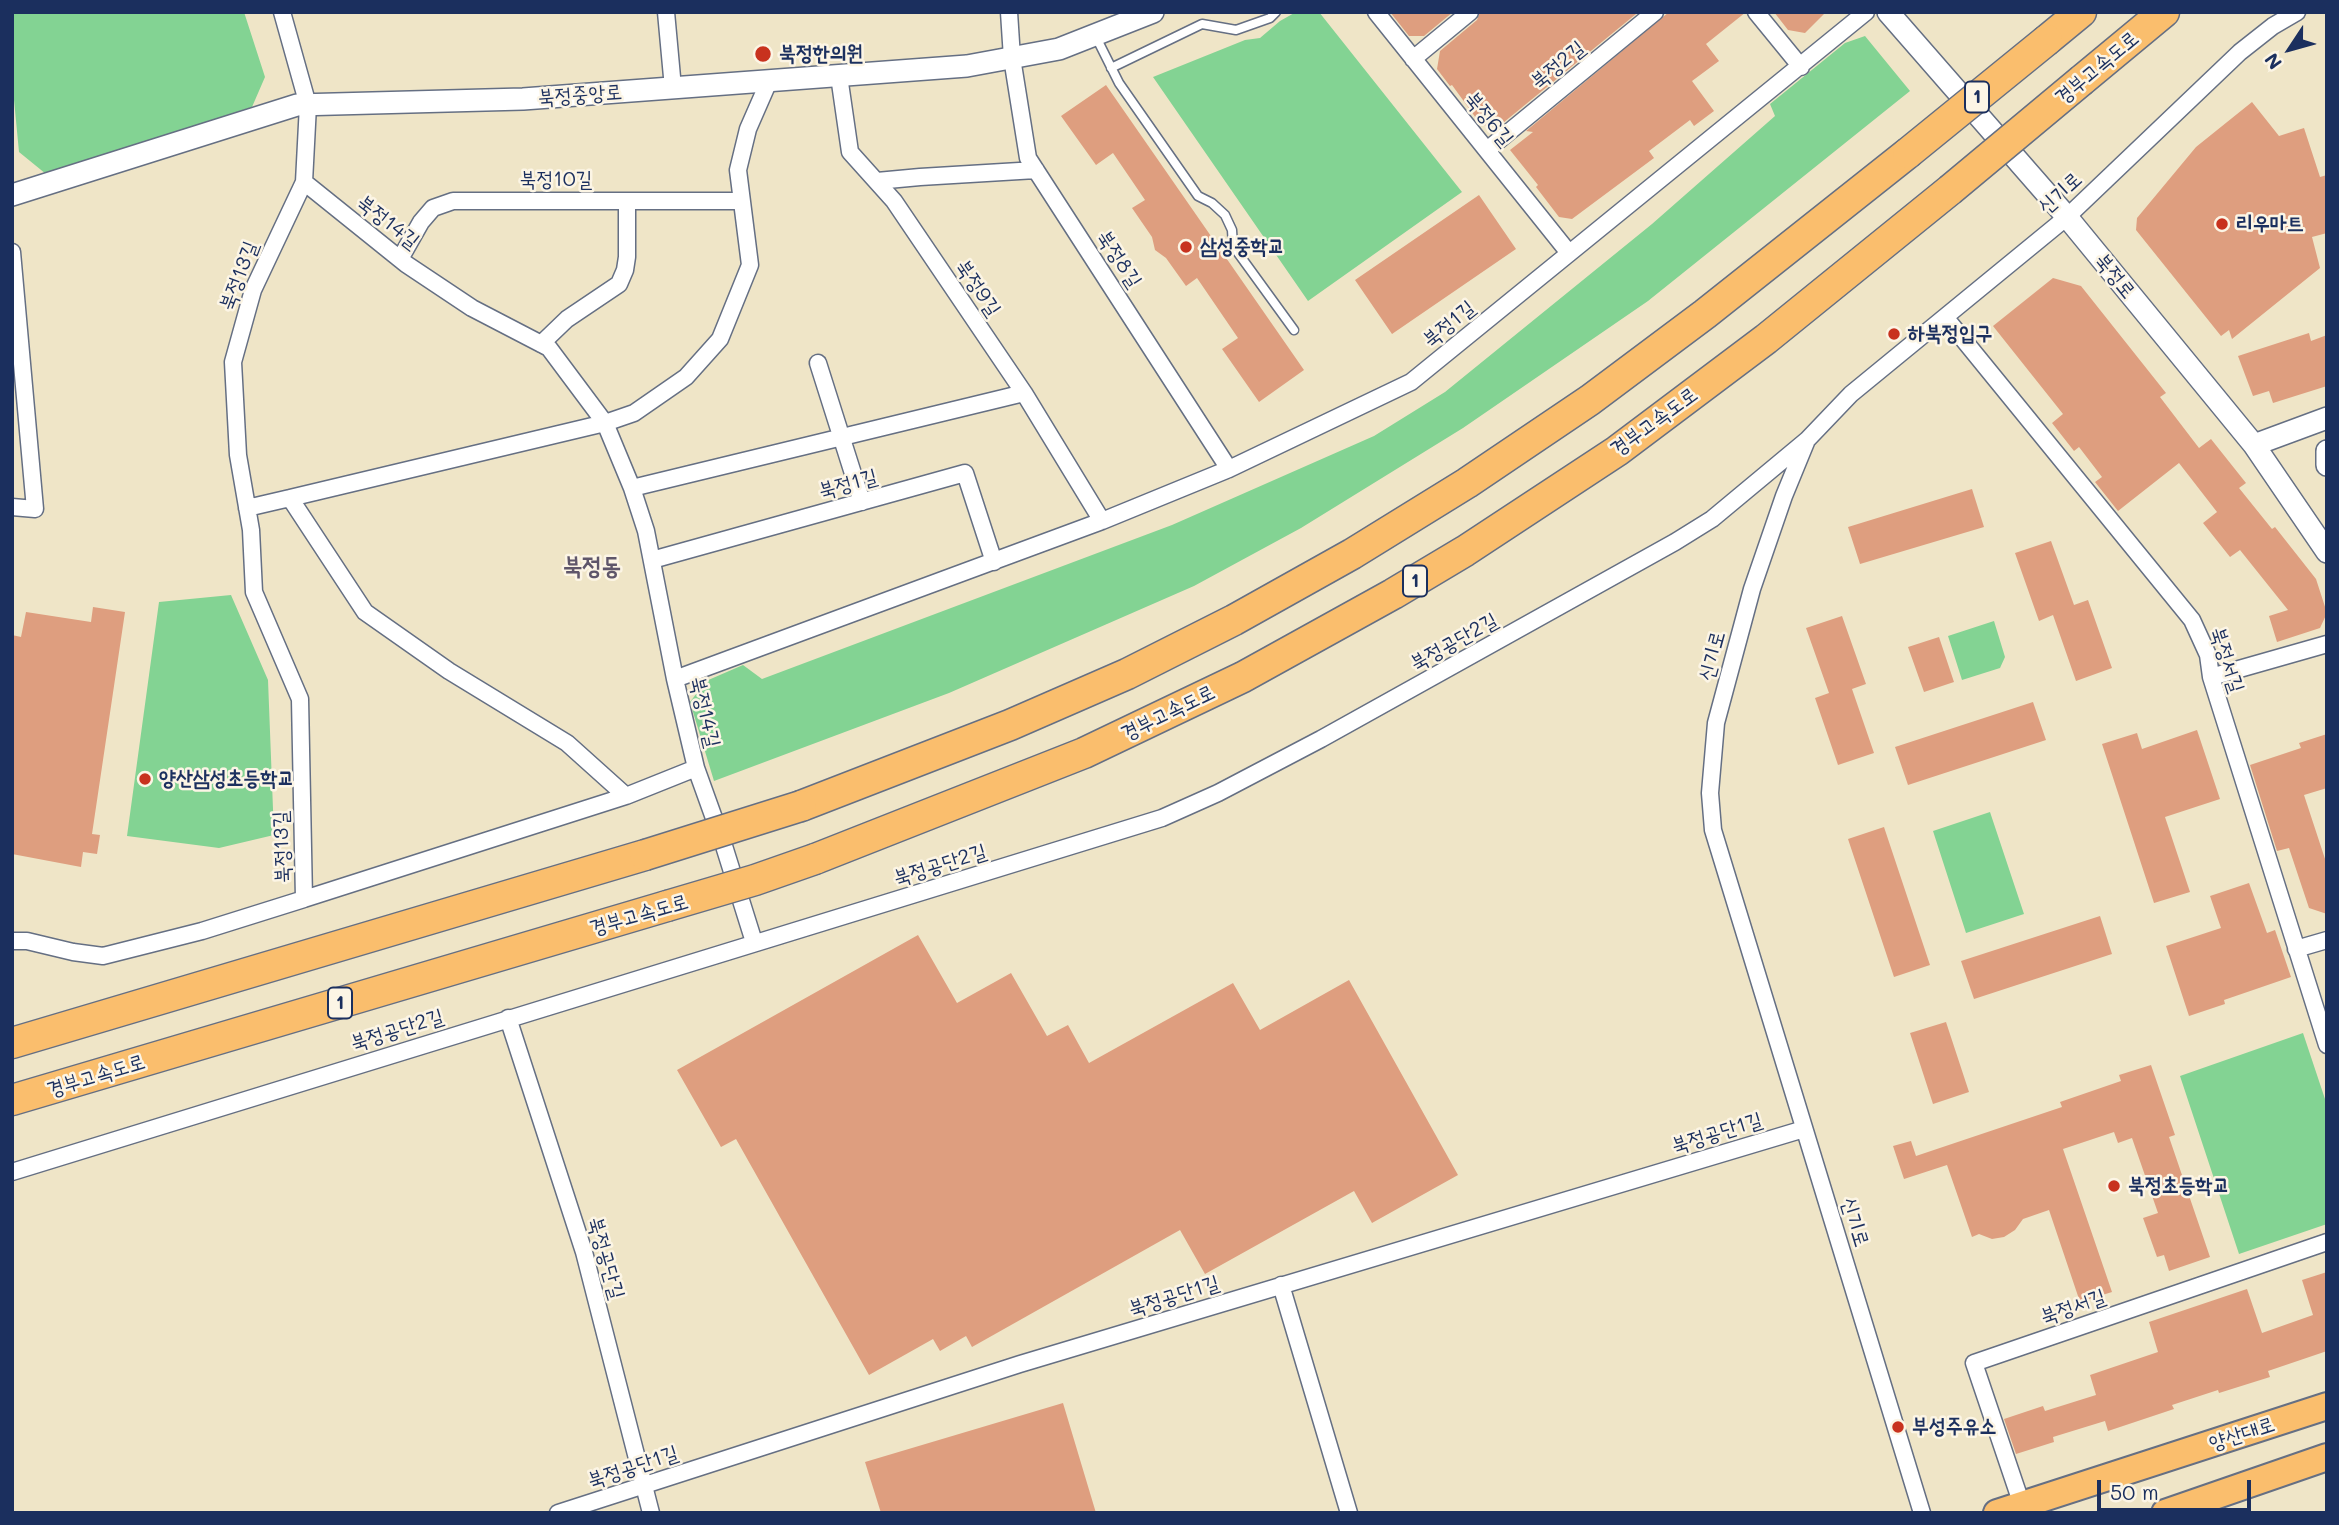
<!DOCTYPE html>
<meta charset="utf-8">
<style>
body{margin:0}
#map{position:relative;width:2339px;height:1525px;overflow:hidden;background:#efe5c7;font-family:Mali,sans-serif}
canvas{display:block}
.frame{position:absolute;inset:0;border:14px solid #1b2f5e;pointer-events:none}
.north{position:absolute;left:2255px;top:14px;width:70px;height:70px;-webkit-text-stroke:5px #fcf5e5;paint-order:stroke;rotate:234deg;font-size:19px;font-weight:700;line-height:28px;text-align:center;color:#1b2f5e}
.north::after{content:'';display:block;margin:auto;width:24px;height:32px;background:#1b2f5e;clip-path:polygon(50% 0,100% 100%,50% 72%,0 100%)}
.scale{position:absolute;left:2097px;top:1480px;width:154px;height:32px;box-sizing:border-box;border:4px solid #1b2f5e;border-top:0;padding-left:9px;font-size:21px;line-height:24px;white-space:nowrap;color:#1b2f5e;-webkit-text-stroke:5px #fcf5e5;paint-order:stroke}
</style>
<div id="map">
<canvas width="2339" height="1525"></canvas>
<div class="frame"></div>
<div class="north">N</div>
<div class="scale">50 m</div>
</div>
<script>
const ctx = document.querySelector('canvas').getContext('2d');
ctx.lineJoin = 'round';
function paint(path, color) { ctx.fillStyle = color; ctx.fill(path, 'evenodd'); }
const shape = rows => new Path2D(rows.map(r => 'M' + r).join(''));
function strokePath(path, color, width, dash) { ctx.strokeStyle = color; ctx.lineWidth = width; ctx.lineCap = dash ? 'butt' : 'round'; ctx.setLineDash(dash || []); ctx.stroke(path); }
function write(font, color, halo, rows, align = 'center') {
  ctx.font = font + ' Mali,"Poor Story",sans-serif'; ctx.lineWidth = 5; ctx.setLineDash([]); ctx.textBaseline = 'middle'; ctx.strokeStyle = halo; ctx.fillStyle = color; for (const [text, x, y, turn = 0] of rows) {
    ctx.save(); ctx.translate(x, y); ctx.rotate((+turn || 0) * Math.PI / 180); ctx.textAlign = isNaN(turn) ? turn : align; if (halo) ctx.strokeText(text, 0, 0); ctx.fillText(text, 0, 0); ctx.restore();
  }
}
paint(shape([
 [12,12,244,12,265,77,252,107,46,174,19,152,12,79],
 [1296,12,1319,12,1462,192,1308,301,1153,77,1245,40,1260,38,1280,21],
 [1865,36,1910,91,1648,301,1463,428,1301,528,1194,586,949,693,714,781,690,702,706,681,743,665,762,679,1172,525,1374,436,1445,392,1652,224,1775,116,1770,104,1845,43],
 [231,595,268,680,274,835,219,848,127,836,159,602],
 [1994,621,2005,657,2000,668,1962,680,1948,636],
 [1990,812,2024,914,1966,933,1933,831],
 [2303,1033,2327,1105,2327,1224,2239,1254,2180,1076]
]), '#83d393');
paint(shape([
 [1390,12,1453,12,1424,36,1409,36],
 [1480,12,1634,12,1636,14,1498,127,1481,125,1452,85,1450,86,1437,69,1440,51,1477,20],
 [1669,12,1746,12,1706,44,1719,61,1692,81,1714,111,1694,126,1690,120,1649,151,1654,158,1572,219,1559,217,1536,187,1538,185,1510,150,1533,132,1526,131],
 [1774,12,1826,12,1805,33,1788,30],
 [1106,85,1304,370,1259,402,1222,349,1238,338,1197,278,1186,286,1166,258,1155,250,1152,237,1132,208,1145,200,1113,153,1096,165,1061,116],
 [2252,102,2279,136,2304,128,2320,177,2327,175,2327,233,2312,237,2320,268,2232,339,2229,330,2221,336,2136,230,2137,218,2196,147],
 [1479,195,1516,249,1392,334,1355,280],
 [2053,278,2081,286,2166,393,2160,397,2199,448,2211,439,2246,483,2239,488,2272,529,2275,527,2316,579,2327,613,2320,628,2277,642,2269,616,2288,610,2240,550,2230,557,2203,523,2217,512,2179,463,2118,511,2095,482,2102,477,2079,447,2074,451,2052,423,2063,414,1993,326],
 [2309,333,2311,341,2327,335,2327,386,2273,403,2269,391,2253,396,2238,356],
 [1972,489,1984,527,1860,564,1848,527],
 [2051,541,2074,605,2088,600,2112,668,2076,681,2053,615,2039,621,2015,553],
 [93,607,125,612,92,834,100,835,97,854,83,852,81,867,12,854,12,635,21,637,26,612,91,622],
 [1842,616,1866,684,1852,689,1874,753,1838,765,1815,698,1829,693,1806,628],
 [1939,637,1954,682,1924,692,1908,647],
 [2033,702,2046,740,1908,785,1895,747],
 [2197,730,2220,799,2165,817,2190,892,2154,903,2102,744,2137,733,2142,749],
 [2327,734,2327,788,2304,795,2327,865,2327,914,2309,908,2289,848,2277,851,2250,765,2301,748,2299,743],
 [1884,827,1930,965,1894,977,1848,839],
 [2249,883,2267,933,2275,930,2291,977,2224,1000,2225,1004,2189,1016,2166,946,2221,928,2210,896],
 [2100,916,2112,954,1974,999,1961,961],
 [918,935,957,1003,1011,973,1047,1036,1068,1025,1089,1063,1233,983,1260,1030,1349,980,1458,1175,1372,1223,1354,1191,1205,1274,1180,1230,972,1347,966,1336,940,1351,933,1339,869,1375,736,1139,721,1147,677,1070],
 [1946,1022,1969,1092,1933,1104,1910,1033],
 [2151,1065,2175,1135,2169,1137,2210,1257,2169,1271,2164,1255,2157,1257,2143,1218,2158,1213,2132,1138,2118,1143,2114,1132,2063,1149,2112,1292,2080,1302,2049,1210,2023,1219,2015,1230,2004,1237,1992,1239,1979,1234,1972,1237,1947,1165,1904,1179,1893,1146,1911,1141,1916,1156,2062,1107,2060,1102,2121,1081,2119,1075],
 [2327,1272,2327,1351,2268,1371,2270,1377,2219,1393,2218,1390,2172,1405,2174,1409,2108,1431,2105,1421,2053,1437,2054,1442,2016,1454,2004,1419,2043,1406,2045,1411,2096,1395,2090,1375,2158,1352,2149,1322,2247,1289,2262,1333,2313,1315,2302,1280],
 [1063,1403,1096,1513,881,1513,865,1462]
]), '#de9e7f');
const service = shape([
 [1095,35,1119,83,1198,196,1212,203,1225,215,1232,230,1233,246,1294,330],
 [1111,68,1202,24,1236,30,1270,18,1276,12]
]);
const minor = shape([
 [282,12,308,105,304,182,253,290,233,362,238,455,251,530,254,592,300,699,304,899,626,796,696,768],
 [666,12,673,88],
 [1009,12,1012,58,1028,158,1229,469],
 [1376,12,1569,253],
 [1756,12,1801,67],
 [1413,59,1470,12],
 [839,76,850,152,894,201,1024,393,1102,521],
 [1487,150,1655,12],
 [877,181,920,177,1036,170],
 [304,182,406,264,472,308,549,348,605,423,632,488,646,531,675,679,696,768,724,846,754,942],
 [12,252,35,509,12,507],
 [400,259,421,222,433,208,453,201,741,201],
 [1945,317,2192,620,2208,655,2211,677,2327,1045],
 [541,344,567,319,619,284,625,270,627,257,627,201],
 [818,363,862,502],
 [632,488,1024,393],
 [290,498,605,423,634,413,686,377,720,339,750,265,738,170,748,129,769,81],
 [247,508,290,498,365,612,449,671,567,743,626,796],
 [652,560,965,473,994,562],
 [2211,677,2327,644],
 [675,679,1102,521,1229,469,1411,382,1866,12],
 [12,941,27,941,73,952,103,956,202,931,304,899],
 [2296,949,2327,940],
 [508,1018,584,1252,651,1513],
 [12,1172,1162,818,1218,793,1321,739,1675,542,1712,519,1807,440],
 [1281,1285,1349,1513],
 [2022,1505,1974,1363,2327,1242],
 [558,1513,1020,1364,1804,1129],
 [1922,1513,1713,830,1710,793,1716,723,1752,589,1784,496,1807,440,1851,394,2067,217,2240,52,2273,26,2297,12]
]);
const tertiary = shape([
 [1888,12,2067,217,2254,445,2327,552],
 [12,195,297,105,523,99,967,66,1059,49,1153,12],
 [2254,445,2327,418],
 [2327,451,2327,465]
]);
const primary = shape([
 [1997,1513,2327,1406],
 [2165,1513,2327,1457]
]);
const motorway = shape([
 [2047,40,2081,12],
 [2082,80,2164,12],
 [801,806,1010,725,1127,674,1234,620,1352,554,1467,483,1590,400,1705,314,1908,153],
 [815,859,1084,753,1243,677,1393,594,1465,551,1617,451,1766,339,1950,190],
 [12,1043,645,855],
 [12,1100,667,906]
]);
strokePath(service, '#656f83', 11);
strokePath(minor, '#656f83', 19);
strokePath(tertiary, '#656f83', 24);
strokePath(primary, '#656f83', 30);
strokePath(motorway, '#656f83', 33);
strokePath(service, '#fff', 8);
strokePath(minor, '#fff', 16);
strokePath(tertiary, '#fff', 21);
strokePath(primary, '#fabe6d', 26);
strokePath(motorway, '#fabe6d', 30);
const motorwayBridge = shape([
 [1908,153,2047,40],
 [1950,190,2082,80],
 [645,855,801,806],
 [667,906,755,880,815,859]
]);
strokePath(motorwayBridge, '#656f83', 33, []);
strokePath(motorwayBridge, '#fabe6d', 30);
for (const [x, y, r, color] of [
 [763,54,9,"#c8321e"],
 [2222,224,7,"#c8321e"],
 [1186,247,7,"#c8321e"],
 [1894,334,7,"#c8321e"],
 [145,779,7,"#c8321e"],
 [2114,1186,7,"#c8321e"],
 [1898,1427,7,"#c8321e"]
]) { const dot = new Path2D(); dot.arc(x, y, r, 0, 2 * Math.PI); ctx.fillStyle = color; ctx.fill(dot); strokePath(dot, '#fcf5e5', 2.5); }
for (const [x, y, w] of [
 [1977,97,24],
 [1415,581,24],
 [340,1003,24]
]) { const box = new Path2D(); box.roundRect(x - w / 2, y - 15.5, w, 31, 5); ctx.fillStyle = '#fcf5e5'; ctx.fill(box); strokePath(box, '#1b2f5e', 2); }
write('bold 19px', '#1b2f5e', null, [
 ["1",1977,97],
 ["1",1415,581],
 ["1",340,1003]
]);
write('bold 21px', '#1b2f5e', '#fcf5e5', [
 ["북정한의원",779,54],
 ["리우마트",2236,224],
 ["삼성중학교",1200,247],
 ["하북정입구",1908,334],
 ["양산삼성초등학교",159,779],
 ["북정초등학교",2128,1186],
 ["부성주유소",1912,1427]
], 'left');
write('21px', '#1b2f5e', '#fcf5e5', [
 ["북정2길",1558,65,-39],
 ["경부고속도로",2097,68,-40],
 ["북정중앙로",580,95,-4],
 ["북정6길",1489,119,51],
 ["북정10길",556,180],
 ["신기로",2060,193,-42],
 ["북정14길",388,222,38],
 ["북정8길",1119,259,57],
 ["북정13길",239,276,-69],
 ["북정로",2115,276,51],
 ["북정9길",978,288,56],
 ["북정1길",1449,324,-39],
 ["경부고속도로",1654,422,-36],
 ["북정1길",848,484,-15],
 ["북정공단2길",1454,642,-29],
 ["신기로",1712,656,-75],
 ["북정서길",2227,660,72],
 ["북정14길",705,712,77],
 ["경부고속도로",1168,713,-26],
 ["북정13길",282,847,-92],
 ["북정공단2길",940,865,-17],
 ["경부고속도로",639,915,-16],
 ["북정공단2길",397,1030,-17],
 ["경부고속도로",96,1076,-17],
 ["북정공단1길",1717,1133,-17],
 ["신기로",1855,1222,73],
 ["북정공단길",606,1258,74],
 ["북정공단1길",1174,1296,-17],
 ["북정서길",2073,1307,-19],
 ["양산대로",2242,1434,-18],
 ["북정공단1길",633,1467,-18]
]);
write('bold 24px', '#5f566a', '#fcf5e5', [
 ["북정동",592,567]
]);
</script>
